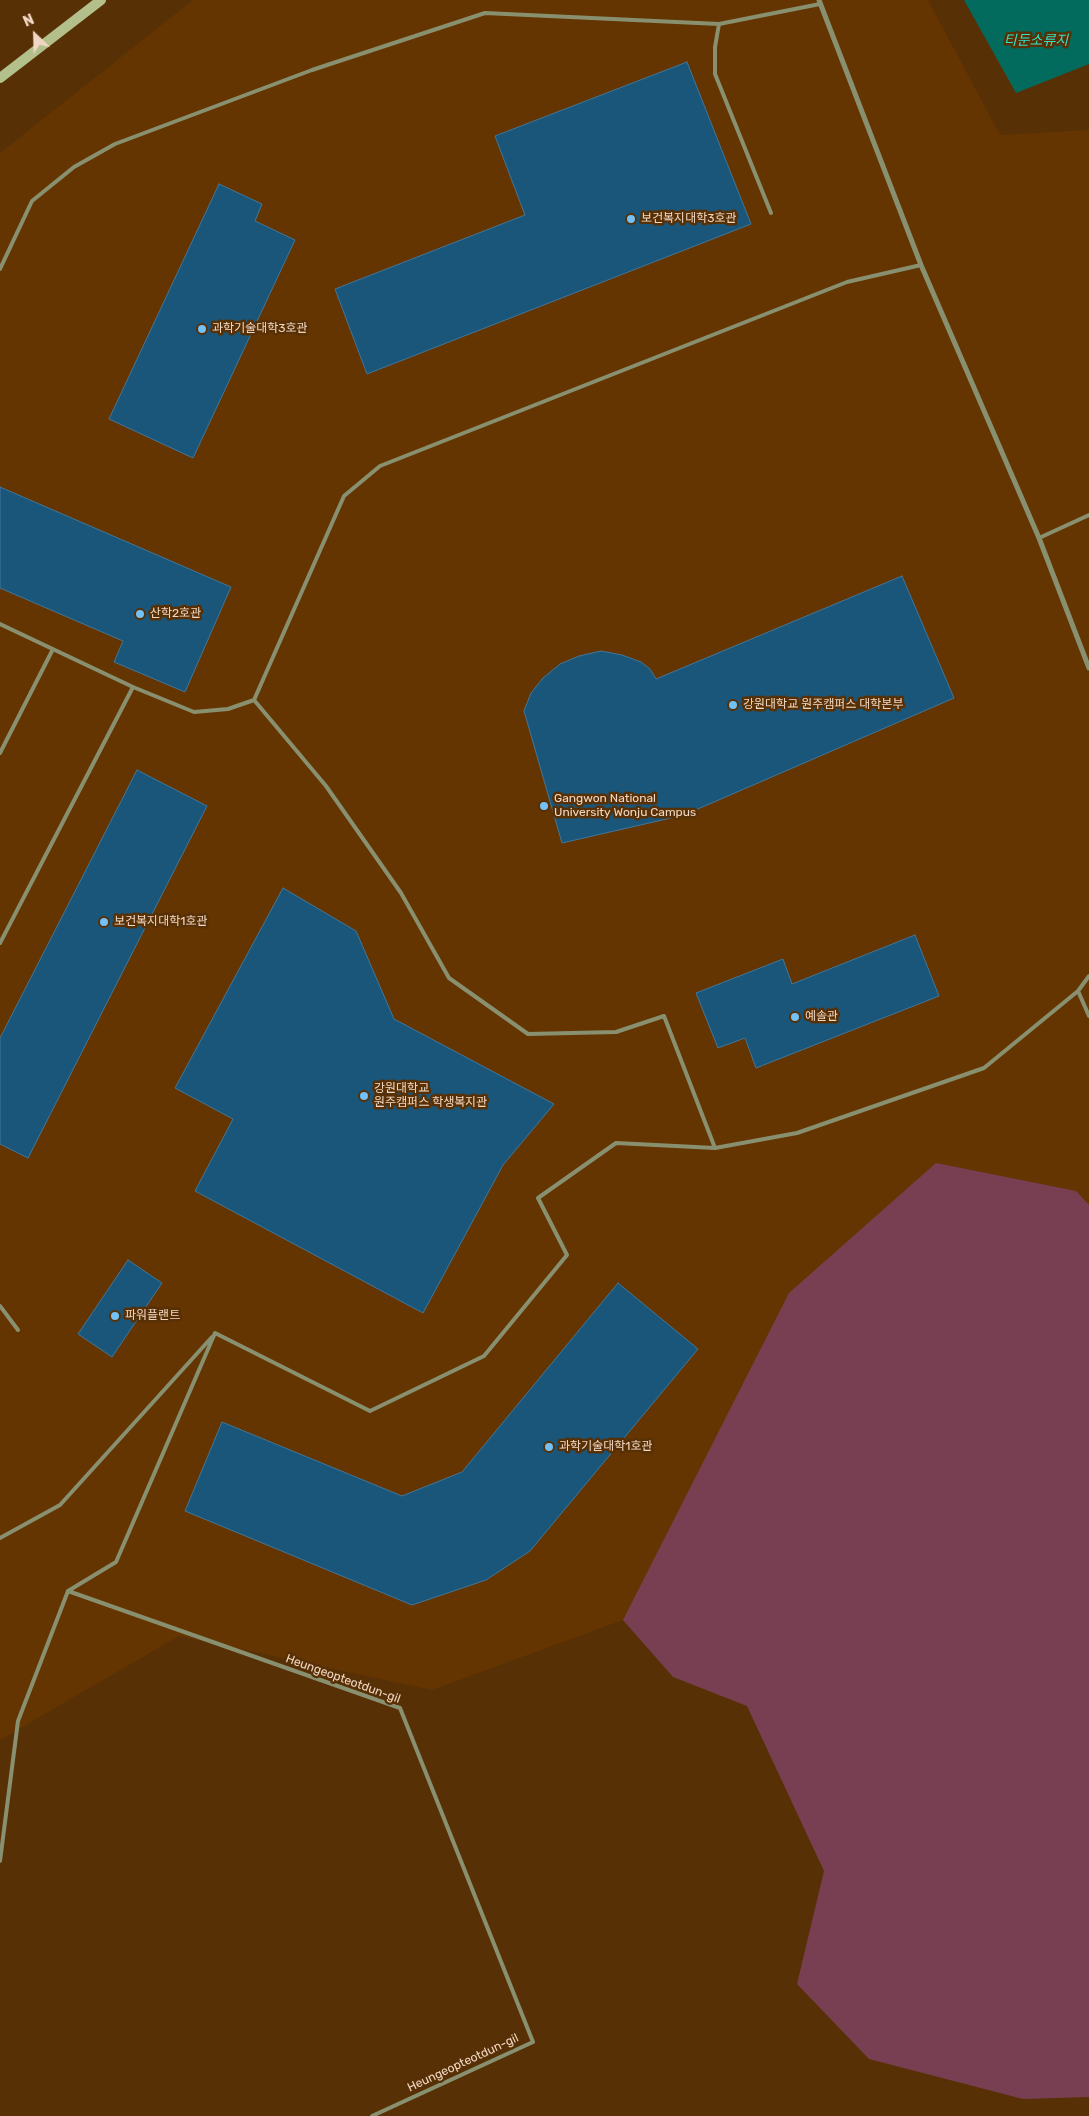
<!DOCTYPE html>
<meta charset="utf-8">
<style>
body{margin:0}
#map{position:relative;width:1089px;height:2116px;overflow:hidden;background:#583006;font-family:Rubik,sans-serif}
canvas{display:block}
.north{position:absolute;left:10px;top:10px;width:50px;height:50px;-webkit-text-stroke:4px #583006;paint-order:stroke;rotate:336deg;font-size:14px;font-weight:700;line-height:20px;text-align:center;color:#f1d7c3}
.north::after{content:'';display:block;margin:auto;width:18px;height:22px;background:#f1d7c3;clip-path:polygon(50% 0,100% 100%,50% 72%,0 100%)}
</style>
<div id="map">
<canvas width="1089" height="2116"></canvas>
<div class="north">N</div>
</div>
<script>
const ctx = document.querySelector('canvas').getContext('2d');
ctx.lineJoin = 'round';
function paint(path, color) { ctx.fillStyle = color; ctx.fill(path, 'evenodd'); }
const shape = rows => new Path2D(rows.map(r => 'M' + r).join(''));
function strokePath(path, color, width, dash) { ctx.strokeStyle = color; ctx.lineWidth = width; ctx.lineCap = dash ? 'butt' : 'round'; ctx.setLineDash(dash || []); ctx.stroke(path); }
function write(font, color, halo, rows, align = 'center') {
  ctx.font = font + ' Rubik,"Noto Sans KR",sans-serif'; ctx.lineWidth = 5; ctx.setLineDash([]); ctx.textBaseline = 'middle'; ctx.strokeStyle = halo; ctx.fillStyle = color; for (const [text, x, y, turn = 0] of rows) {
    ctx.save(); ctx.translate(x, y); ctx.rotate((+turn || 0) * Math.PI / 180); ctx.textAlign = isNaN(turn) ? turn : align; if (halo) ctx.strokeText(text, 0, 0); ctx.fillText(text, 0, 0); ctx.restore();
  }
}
paint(shape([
 [193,0,928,0,1000,135,1089,130,1089,1458,623,1620,432,1690,179,1636,0,1740,0,153]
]), '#643501');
paint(shape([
 [936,1163,1076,1191,1089,1205,1089,2097,1023,2099,869,2059,797,1984,824,1871,747,1706,673,1677,623,1620,789,1293]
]), '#783f52');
paint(shape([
 [964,0,1089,0,1089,64,1016,93]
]), '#036b5d');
const building = shape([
 [687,62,751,224,367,374,335,289,525,215,495,136,687,62],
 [219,184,262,204,255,221,295,240,193,458,109,419,219,184],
 [0,487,231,587,185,692,114,662,123,641,0,588,0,487],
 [902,576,954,698,684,815,562,843,524,711,531,693,543,678,560,664,579,656,601,651,622,655,641,662,650,669,656,679,902,576],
 [137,770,207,806,28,1158,0,1144,0,1038,137,770],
 [283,888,356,931,394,1019,554,1104,503,1165,423,1313,195,1191,233,1119,175,1088,283,888],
 [915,935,939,996,756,1068,745,1038,718,1048,696,993,783,959,792,984,915,935],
 [128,1260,162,1283,112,1357,78,1334,128,1260],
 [618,1283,698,1349,530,1551,486,1580,412,1605,185,1511,222,1422,402,1496,462,1472,618,1283]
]);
paint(building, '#19567a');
strokePath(building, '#427699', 1);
strokePath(shape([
 [719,24,715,47,715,74,771,213],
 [0,269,32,201,74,167,115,144,312,70,485,13,719,24,820,4],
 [1039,538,1089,515],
 [0,624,133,687,194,712,228,709,254,700,326,786,401,893,449,978,528,1034,616,1032,664,1016,715,1148],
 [254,700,344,496,380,466,847,282,921,265],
 [0,753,53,649],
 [0,943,133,687],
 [1078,991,1089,1016],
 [0,1306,18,1330],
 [0,1538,60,1505,212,1337],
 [68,1591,116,1562,215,1333,370,1411,484,1356,567,1255,538,1198,616,1143,715,1148,797,1133,984,1068,1078,991,1089,976],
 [68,1591,400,1708,533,2042,372,2116],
 [0,1861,18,1721,68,1591]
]), '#889070', 4);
strokePath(shape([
 [819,0,921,265,1039,538,1089,668]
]), '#889070', 5);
strokePath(shape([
 [0,78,101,0]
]), '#b3c08c', 10);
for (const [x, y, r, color] of [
 [631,219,5,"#73c1f5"],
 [202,329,5,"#73c1f5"],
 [140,614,5,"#73c1f5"],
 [733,705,5,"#73c1f5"],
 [544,806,5,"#73c1f5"],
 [104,922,5,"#73c1f5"],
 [795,1017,5,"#73c1f5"],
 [364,1096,5,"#73c1f5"],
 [115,1316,5,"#73c1f5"],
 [549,1447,5,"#73c1f5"]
]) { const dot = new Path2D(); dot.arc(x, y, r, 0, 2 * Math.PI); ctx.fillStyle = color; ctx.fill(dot); strokePath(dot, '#583006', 2); }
write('12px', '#f1d7c3', '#583006', [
 ["보건복지대학3호관",641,219],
 ["과학기술대학3호관",212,329],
 ["산학2호관",150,614],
 ["강원대학교 원주캠퍼스 대학본부",743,705],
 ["Gangwon National",554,799],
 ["University Wonju Campus",554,813],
 ["보건복지대학1호관",114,922],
 ["예솔관",805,1017],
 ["강원대학교",374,1089],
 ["원주캠퍼스 학생복지관",374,1103],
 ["파워플랜트",125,1316],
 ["과학기술대학1호관",559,1447]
], 'left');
write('12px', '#f1d7c3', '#583006', [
 ["Heungeopteotdun-gil",343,1679,20],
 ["Heungeopteotdun-gil",463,2063,-25]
]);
write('italic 14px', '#38dfc5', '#583006', [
 ["티둔소류지",1036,41]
]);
</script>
